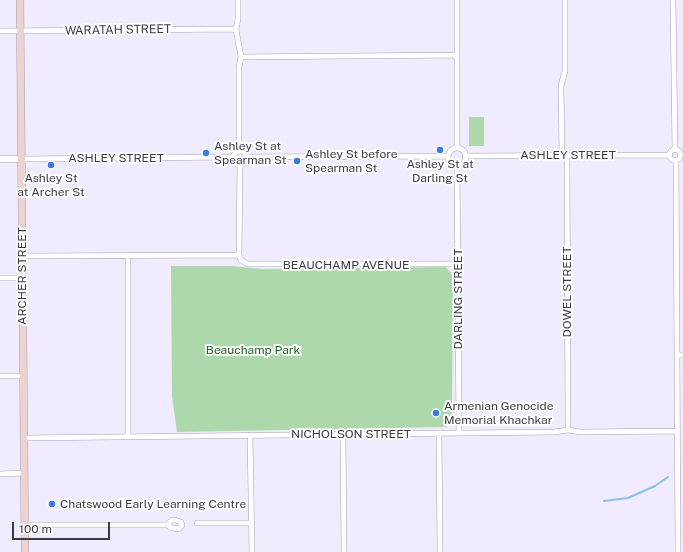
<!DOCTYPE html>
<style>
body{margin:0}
#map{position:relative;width:683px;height:552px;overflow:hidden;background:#f0ebff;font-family:"Public Sans",sans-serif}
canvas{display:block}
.scale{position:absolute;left:12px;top:522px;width:98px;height:18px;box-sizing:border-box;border:2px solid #3c3b42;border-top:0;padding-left:5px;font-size:12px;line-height:14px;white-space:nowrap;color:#3c3b42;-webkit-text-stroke:3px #fff;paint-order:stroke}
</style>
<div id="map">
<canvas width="683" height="552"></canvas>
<div class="scale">100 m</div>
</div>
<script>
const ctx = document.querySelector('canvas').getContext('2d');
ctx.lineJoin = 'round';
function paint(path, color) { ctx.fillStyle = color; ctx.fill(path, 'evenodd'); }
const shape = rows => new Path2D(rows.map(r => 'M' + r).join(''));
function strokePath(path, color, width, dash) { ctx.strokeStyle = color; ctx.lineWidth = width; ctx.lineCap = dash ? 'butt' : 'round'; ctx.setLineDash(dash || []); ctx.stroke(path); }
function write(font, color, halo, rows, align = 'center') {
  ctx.font = font + ' "Public Sans",sans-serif'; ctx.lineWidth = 4; ctx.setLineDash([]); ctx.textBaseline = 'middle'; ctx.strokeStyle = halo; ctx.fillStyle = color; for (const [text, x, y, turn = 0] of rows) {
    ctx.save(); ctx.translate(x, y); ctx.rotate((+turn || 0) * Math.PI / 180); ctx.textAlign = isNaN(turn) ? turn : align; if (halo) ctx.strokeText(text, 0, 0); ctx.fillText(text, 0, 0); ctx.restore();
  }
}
paint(shape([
 [469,117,484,117,484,146,469,146],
 [171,266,231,266,262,269,446,267,453,276,452,421,446,427,177,432,172,396]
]), '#acd8ac');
strokePath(shape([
 [604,501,628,498,655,486,668,477]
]), '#86c0f3', 2);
const minor = shape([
 [238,0,238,19,236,29,241,57,239,67,239,150],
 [457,0,457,148],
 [565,0,565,71,561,86,562,152,567,159,568,430],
 [673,0,675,149],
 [0,31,236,29],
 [241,57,457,55],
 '448 157a9 9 0 1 1 18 0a9 9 0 1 1-18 0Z',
 '669.5 155a5.5 5.5 0 1 1 11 0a5.5 5.5 0 1 1-11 0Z',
 '233 158a7 7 0 1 1 14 0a7 7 0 1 1-14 0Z',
 [465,156,670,155],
 [247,157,448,156],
 [21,159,232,157],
 [676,160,678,552],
 [240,165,239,255,241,260,248,264,458,264],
 [457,165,459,433],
 [22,256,239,255],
 [128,256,128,436],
 [0,278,22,278],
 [677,355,683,355],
 [0,376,23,376],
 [439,433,440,552],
 [343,434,344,552],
 [250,435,252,552],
 [24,438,554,432,568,430,581,432,677,431],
 [0,474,24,473],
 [197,523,251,523],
 [24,525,167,525,172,528,179,529,182,525,181,522,175,520,172,520,167,525]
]);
const tertiary = shape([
 [0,159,21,159]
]);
const secondary = shape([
 [20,0,25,552]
]);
strokePath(minor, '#a5a0b3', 6);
strokePath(tertiary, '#a5a0b3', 7);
strokePath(secondary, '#a5a0b3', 8);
strokePath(minor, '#fff', 5);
strokePath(tertiary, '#fff', 6);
strokePath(secondary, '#ebd3cf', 7);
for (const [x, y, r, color] of [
 [440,150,4,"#3979e8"],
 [206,153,4,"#3979e8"],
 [297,161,4,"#3979e8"],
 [51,165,4,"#3979e8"],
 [436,413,4,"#3979e8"],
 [52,504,4,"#3979e8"]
]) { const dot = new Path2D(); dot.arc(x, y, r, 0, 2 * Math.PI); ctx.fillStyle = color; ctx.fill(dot); strokePath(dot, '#fff', 1.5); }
write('12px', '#3c3b42', '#fff', [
 ["WARATAH STREET",118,30,-1],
 ["ASHLEY STREET",568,155],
 ["ASHLEY STREET",116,158],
 ["BEAUCHAMP AVENUE",346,265],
 ["ARCHER STREET",22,276,-90],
 ["DOWEL STREET",567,292,-90],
 ["DARLING STREET",458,299,-90],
 ["NICHOLSON STREET",351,434]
]);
write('12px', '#3c3b42', '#fff', [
 ["Ashley St at",214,146],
 ["Spearman St",214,160],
 ["Ashley St before",305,154],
 ["Spearman St",305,168],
 ["Ashley St at",440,164,"center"],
 ["Darling St",440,178,"center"],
 ["Ashley St",51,178,"center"],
 ["at Archer St",51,192,"center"],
 ["Armenian Genocide",444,406],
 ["Memorial Khachkar",444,420],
 ["Chatswood Early Learning Centre",60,504]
], 'left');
write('12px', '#1a6723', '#fff', [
 ["Beauchamp Park",253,350]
]);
</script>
